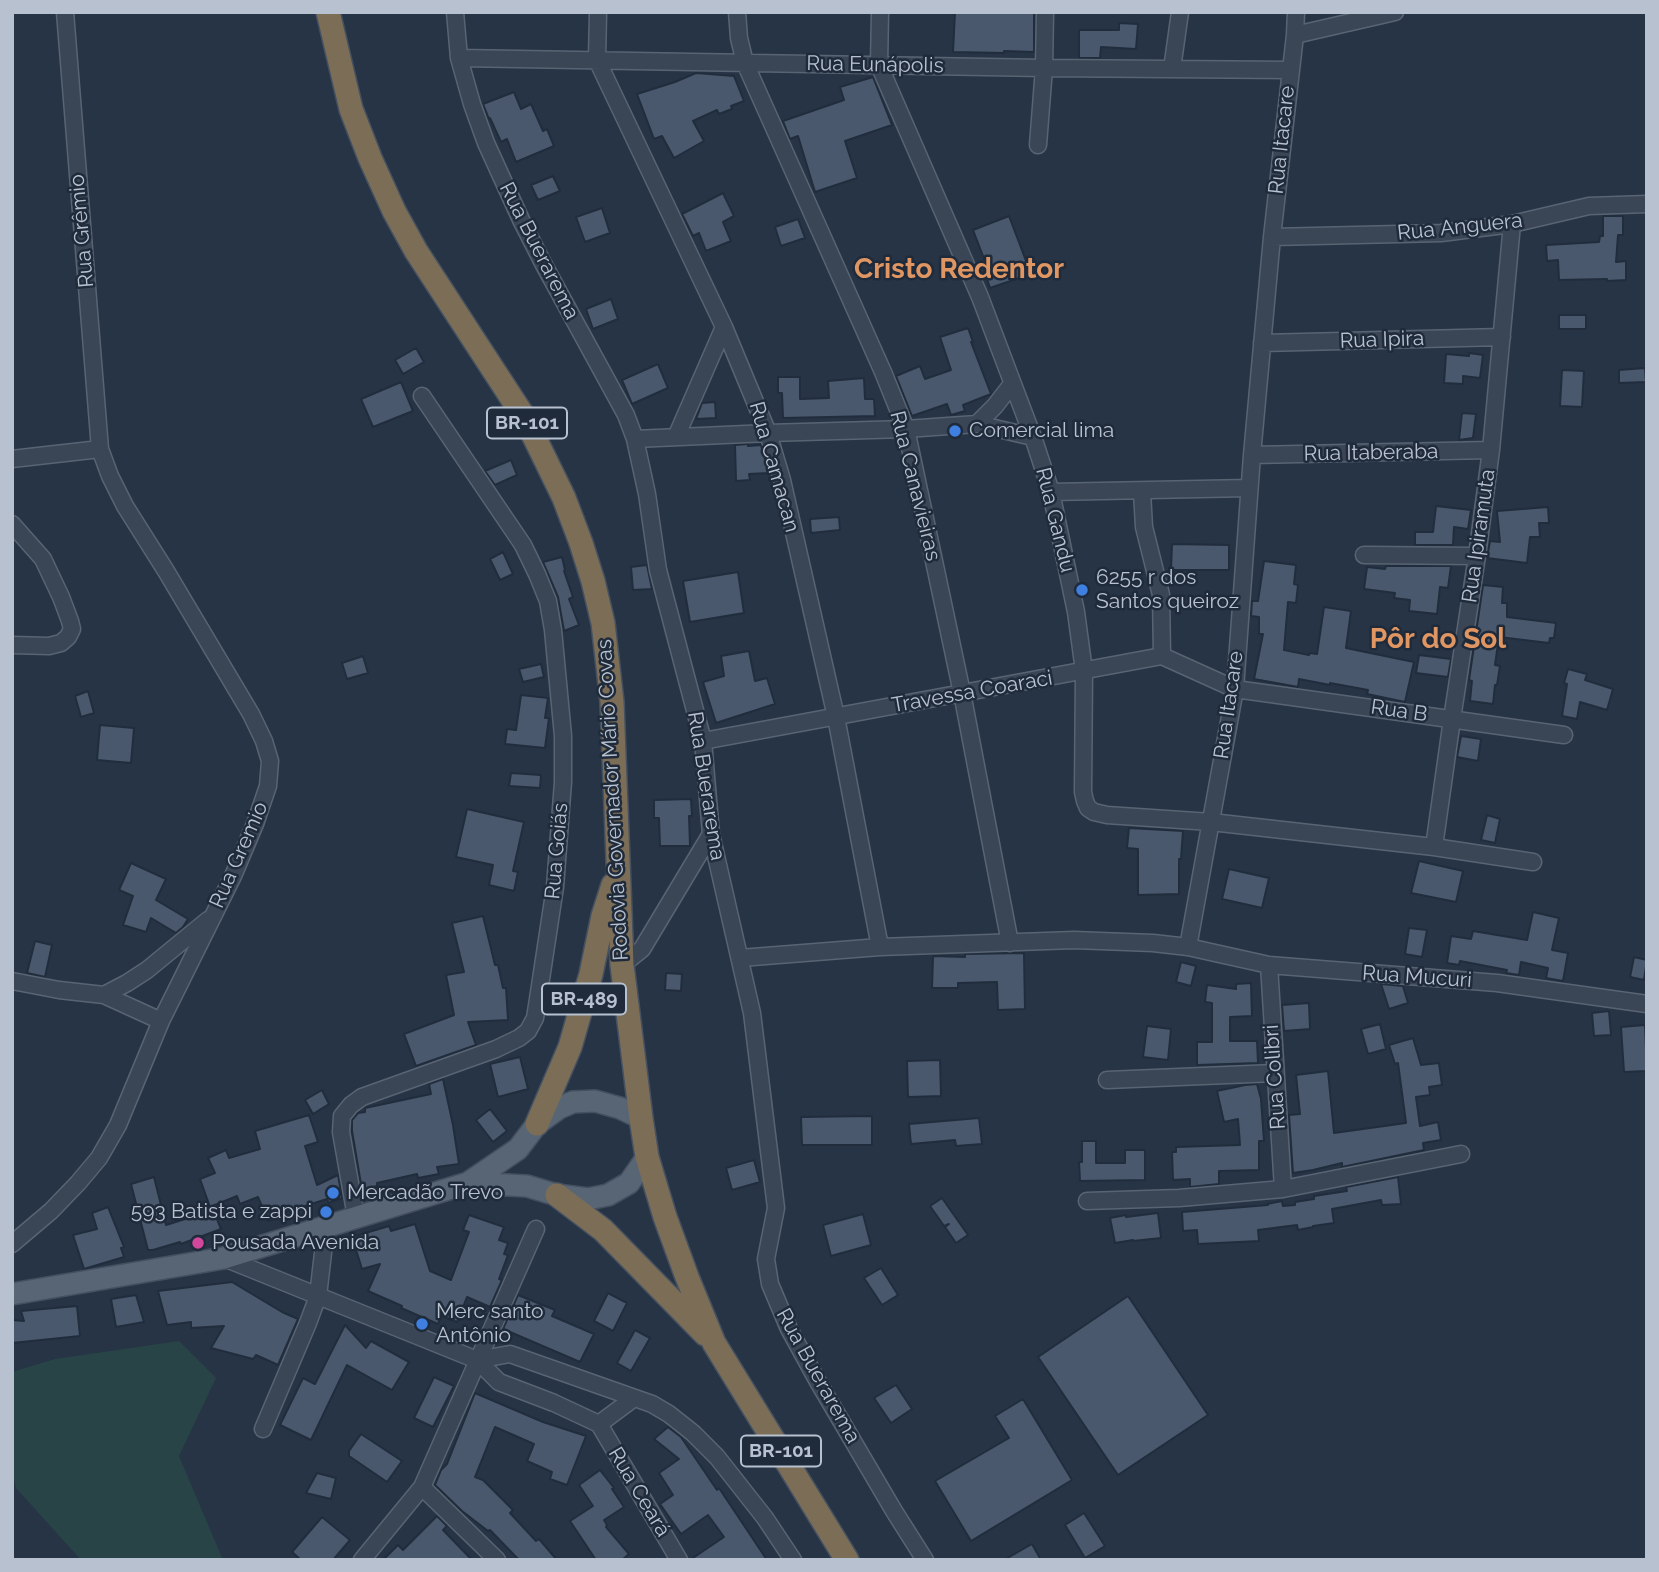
<!DOCTYPE html>
<meta charset="utf-8">
<style>
body{margin:0}
#map{position:relative;width:1659px;height:1572px;overflow:hidden;background:#263446;font-family:Raleway,sans-serif}
canvas{display:block}
.frame{position:absolute;inset:0;border:14px solid #b8c1cf;pointer-events:none}
</style>
<div id="map">
<canvas width="1659" height="1572"></canvas>
<div class="frame"></div>
</div>
<script>
const ctx = document.querySelector('canvas').getContext('2d');
ctx.lineJoin = 'round';
function paint(path, color) { ctx.fillStyle = color; ctx.fill(path, 'evenodd'); }
const shape = rows => new Path2D(rows.map(r => 'M' + r).join(''));
function strokePath(path, color, width, dash) { ctx.strokeStyle = color; ctx.lineWidth = width; ctx.lineCap = dash ? 'butt' : 'round'; ctx.setLineDash(dash || []); ctx.stroke(path); }
function write(font, color, halo, rows, align = 'center') {
  ctx.font = font + ' Raleway,sans-serif'; ctx.lineWidth = 5; ctx.setLineDash([]); ctx.textBaseline = 'middle'; ctx.strokeStyle = halo; ctx.fillStyle = color; for (const [text, x, y, turn = 0] of rows) {
    ctx.save(); ctx.translate(x, y); ctx.rotate((+turn || 0) * Math.PI / 180); ctx.textAlign = isNaN(turn) ? turn : align; if (halo) ctx.strokeText(text, 0, 0); ctx.fillText(text, 0, 0); ctx.restore();
  }
}
paint(shape([
 [179,1341,216,1378,179,1456,223,1560,81,1560,16,1488,12,1470,12,1372,55,1359]
]), '#284447');
const building = shape([
 [955,12,1034,12,1034,52,1004,51,1004,53,953,52,955,12],
 [1119,23,1138,24,1136,49,1101,47,1100,58,1079,58,1079,30,1119,30,1119,23],
 [696,73,734,76,744,101,731,106,732,109,719,114,717,110,693,121,704,141,674,158,662,136,654,139,637,94,675,82,696,73],
 [873,77,892,125,845,141,857,178,815,192,798,136,790,139,783,121,844,100,840,87,873,77],
 [514,92,521,109,531,104,543,131,547,129,554,146,516,162,507,139,501,142,490,118,489,119,483,104,514,92],
 [553,176,560,191,538,200,531,185,553,176],
 [723,193,734,216,723,222,731,241,706,251,699,233,693,236,682,214,723,193],
 [602,208,610,233,585,242,576,217,602,208],
 [1009,216,1031,274,990,288,984,270,988,269,973,230,1009,216],
 [1603,216,1623,216,1623,235,1618,235,1616,262,1626,261,1626,280,1607,281,1607,279,1559,280,1558,260,1547,261,1546,245,1599,242,1600,236,1603,236,1603,216],
 [798,219,805,238,781,246,775,227,798,219],
 [611,299,618,319,593,329,586,309,611,299],
 [1559,315,1586,315,1586,329,1559,329,1559,315],
 [968,328,973,342,971,342,991,394,963,405,965,411,951,415,947,404,912,416,896,376,920,366,925,379,951,370,940,337,968,328],
 [416,348,424,362,403,374,395,360,416,348],
 [1469,353,1483,355,1480,378,1463,376,1463,384,1444,383,1446,354,1469,356,1469,353],
 [658,364,668,388,632,404,622,380,658,364],
 [1645,368,1646,382,1619,383,1619,370,1645,368],
 [1562,370,1584,371,1582,407,1560,406,1562,370],
 [778,377,800,377,800,399,829,398,828,381,864,378,865,399,874,399,875,416,783,418,782,393,778,393,778,377],
 [401,382,413,411,373,427,361,399,401,382],
 [715,402,716,418,696,419,702,403,715,402],
 [1462,413,1476,414,1473,438,1459,440,1462,413],
 [748,444,748,446,761,445,769,473,749,474,750,480,736,481,735,445,748,444],
 [511,460,517,475,495,485,485,471,511,460],
 [1436,506,1471,510,1468,529,1454,527,1453,545,1415,545,1415,532,1433,532,1436,506],
 [1548,507,1549,523,1539,523,1540,537,1530,537,1527,563,1487,558,1490,541,1500,542,1497,511,1548,507],
 [839,517,840,530,811,533,810,519,839,517],
 [1172,544,1229,545,1229,570,1171,570,1172,544],
 [503,552,513,574,500,580,490,559,503,552],
 [562,557,565,570,564,571,573,597,569,599,579,625,564,631,558,597,543,562,562,557],
 [1264,561,1296,565,1294,584,1298,585,1296,603,1288,602,1284,650,1309,655,1310,653,1317,654,1324,607,1351,611,1346,648,1414,662,1405,702,1367,694,1368,690,1330,683,1330,685,1299,679,1298,687,1254,679,1263,634,1259,634,1259,617,1251,616,1252,601,1258,601,1264,561],
 [647,565,652,589,633,590,631,567,647,565],
 [1386,566,1451,566,1448,588,1440,587,1437,614,1409,611,1410,600,1394,598,1395,593,1364,589,1367,567,1385,569,1386,566],
 [738,572,744,613,690,622,683,581,738,572],
 [1483,585,1503,587,1502,603,1507,603,1507,617,1556,623,1554,638,1550,638,1549,643,1499,637,1495,665,1500,666,1497,685,1495,685,1493,704,1470,701,1472,681,1469,680,1483,585],
 [749,651,755,681,767,678,775,704,716,723,703,682,724,676,721,656,749,651],
 [1419,655,1451,659,1448,677,1416,673,1419,655],
 [363,656,368,673,347,679,342,663,363,656],
 [541,664,544,677,523,682,519,669,541,664],
 [1568,669,1587,674,1585,680,1613,689,1607,710,1580,702,1577,719,1562,716,1567,684,1564,683,1568,669],
 [88,691,94,713,81,717,75,696,88,691],
 [521,695,548,698,545,718,549,718,545,748,505,744,507,729,516,730,521,695],
 [100,725,134,728,131,763,97,760,100,725],
 [1461,736,1481,739,1478,761,1457,757,1461,736],
 [511,773,541,775,540,788,509,786,511,773],
 [691,799,692,816,689,816,690,846,660,846,659,818,654,818,654,800,691,799],
 [467,809,524,822,513,871,518,872,514,891,489,885,493,865,456,857,467,809],
 [1487,815,1500,819,1495,843,1481,840,1487,815],
 [1129,828,1183,831,1181,859,1179,859,1179,894,1138,895,1138,849,1127,848,1129,828],
 [1419,861,1463,871,1456,902,1411,893,1419,861],
 [131,863,166,879,156,900,188,919,183,927,176,933,151,918,146,932,123,925,133,896,119,890,131,863],
 [1229,869,1269,878,1262,908,1222,899,1229,869],
 [1533,912,1559,918,1552,950,1568,953,1563,981,1546,978,1548,968,1521,962,1519,975,1506,973,1507,970,1460,961,1459,965,1447,963,1451,936,1471,939,1473,931,1527,940,1533,912],
 [483,916,495,965,498,965,503,988,506,988,508,1020,468,1022,476,1045,416,1066,404,1034,454,1015,446,975,464,972,452,923,483,916],
 [1409,928,1427,930,1422,957,1405,954,1409,928],
 [35,941,52,945,45,977,27,973,35,941],
 [1024,953,1025,1009,998,1010,997,982,958,983,958,988,932,988,933,956,965,957,965,954,1024,953],
 [1634,957,1647,960,1644,980,1630,977,1634,957],
 [1181,962,1196,966,1191,986,1176,982,1181,962],
 [666,973,682,974,681,991,665,990,666,973],
 [1251,983,1252,1016,1230,1017,1230,1041,1257,1041,1258,1063,1197,1065,1197,1042,1212,1042,1212,1003,1205,1002,1207,985,1236,989,1236,984,1251,983],
 [1381,984,1403,986,1408,1003,1389,1009,1381,984],
 [1309,1003,1310,1029,1284,1031,1282,1005,1309,1003],
 [1609,1011,1611,1035,1594,1036,1592,1013,1609,1011],
 [1380,1024,1386,1049,1368,1054,1361,1029,1380,1024],
 [1645,1025,1647,1071,1624,1072,1621,1027,1645,1025],
 [1147,1026,1171,1029,1168,1060,1143,1057,1147,1026],
 [1413,1038,1421,1065,1439,1063,1442,1085,1429,1087,1430,1095,1416,1097,1420,1126,1438,1122,1441,1140,1423,1143,1424,1150,1342,1167,1342,1163,1313,1170,1293,1173,1289,1115,1300,1114,1296,1075,1328,1071,1334,1133,1406,1123,1398,1063,1395,1064,1389,1045,1413,1038],
 [520,1057,528,1089,498,1097,490,1064,520,1057],
 [940,1060,941,1096,908,1097,907,1061,940,1060],
 [443,1079,453,1125,459,1164,437,1167,439,1174,418,1178,417,1174,377,1183,377,1186,362,1190,352,1131,352,1120,358,1113,365,1112,365,1108,431,1094,429,1084,443,1079],
 [1257,1084,1261,1099,1264,1141,1259,1141,1259,1170,1219,1171,1219,1184,1190,1187,1190,1179,1173,1180,1172,1152,1176,1152,1176,1147,1240,1145,1238,1119,1224,1122,1217,1091,1245,1085,1257,1084],
 [322,1090,329,1104,313,1114,305,1100,322,1090],
 [490,1109,507,1131,493,1142,476,1120,490,1109],
 [309,1115,318,1142,305,1146,317,1185,338,1175,342,1198,329,1203,327,1199,280,1214,281,1216,268,1221,258,1197,240,1204,237,1196,210,1207,200,1179,215,1173,208,1158,226,1150,229,1158,260,1149,255,1131,309,1115],
 [872,1116,872,1145,802,1145,801,1117,872,1116],
 [979,1118,982,1144,956,1146,955,1140,911,1144,909,1124,979,1118],
 [1082,1141,1096,1141,1096,1163,1125,1163,1125,1150,1145,1150,1145,1180,1080,1181,1079,1162,1082,1162,1082,1141],
 [754,1160,760,1182,732,1190,726,1168,754,1160],
 [154,1177,166,1225,198,1215,197,1212,212,1207,221,1229,181,1244,180,1242,153,1250,148,1250,131,1184,154,1177],
 [1398,1177,1401,1204,1382,1205,1381,1200,1332,1209,1334,1223,1313,1226,1313,1227,1298,1230,1297,1225,1258,1230,1259,1241,1198,1244,1197,1230,1183,1231,1182,1212,1268,1205,1267,1204,1282,1201,1283,1206,1295,1205,1295,1202,1314,1199,1314,1196,1347,1191,1346,1187,1398,1177],
 [942,1198,968,1235,956,1243,945,1227,949,1224,944,1226,930,1206,942,1198],
 [108,1207,124,1247,121,1248,124,1257,84,1269,73,1235,97,1229,92,1213,108,1207],
 [1158,1213,1161,1238,1133,1241,1133,1240,1115,1243,1110,1218,1126,1215,1126,1217,1158,1213],
 [863,1214,871,1245,831,1256,823,1225,863,1214],
 [469,1215,504,1227,499,1240,508,1243,504,1254,508,1255,499,1279,502,1280,490,1307,467,1297,457,1322,441,1316,438,1324,401,1308,402,1306,368,1291,380,1264,362,1269,352,1237,389,1226,391,1231,415,1224,430,1271,451,1280,469,1232,463,1230,469,1215],
 [881,1268,898,1295,882,1305,864,1278,881,1268],
 [232,1282,282,1312,298,1319,278,1365,256,1355,253,1359,211,1348,224,1326,191,1328,191,1322,167,1325,158,1291,232,1282],
 [608,1293,627,1303,613,1331,594,1321,608,1293],
 [136,1295,144,1322,116,1327,111,1299,136,1295],
 [518,1295,555,1310,552,1316,594,1334,580,1362,503,1329,518,1295],
 [1128,1296,1208,1415,1118,1475,1038,1357,1128,1296],
 [77,1306,80,1336,12,1343,12,1320,24,1321,21,1311,77,1306],
 [345,1325,366,1348,371,1341,409,1362,392,1390,347,1365,311,1440,280,1425,303,1378,315,1384,345,1325],
 [635,1330,650,1338,631,1371,617,1363,635,1330],
 [434,1377,454,1386,433,1427,414,1418,434,1377],
 [896,1385,912,1409,891,1423,874,1398,896,1385],
 [475,1393,543,1422,586,1436,567,1485,550,1479,552,1472,527,1461,534,1444,495,1427,475,1477,483,1480,513,1510,510,1513,536,1541,539,1539,557,1560,519,1560,490,1530,488,1531,462,1511,435,1485,441,1470,447,1464,475,1393],
 [1023,1399,1072,1480,971,1541,935,1481,1009,1438,995,1416,1023,1399],
 [668,1427,681,1437,717,1490,719,1488,767,1560,690,1560,724,1537,708,1515,681,1534,660,1504,673,1495,659,1473,679,1459,654,1439,668,1427],
 [361,1434,402,1461,387,1482,349,1456,349,1451,361,1434],
 [600,1470,614,1488,612,1489,624,1507,604,1520,607,1525,606,1527,629,1554,622,1560,596,1560,570,1521,593,1506,579,1485,600,1470],
 [317,1473,336,1478,331,1499,306,1493,317,1473],
 [1084,1513,1105,1546,1085,1558,1065,1525,1084,1513],
 [437,1516,447,1526,443,1530,472,1560,383,1560,398,1545,403,1550,437,1516],
 [322,1517,350,1540,333,1560,301,1560,292,1552,322,1517],
 [1032,1544,1041,1560,1004,1560,1032,1544]
]);
paint(building, '#49586d');
strokePath(building, '#212d3d', 2);
const minor = shape([
 [455,12,459,58,472,104,486,143,522,222,544,265,626,415,635,439,647,494,658,570,703,741,711,834,752,1013,776,1208,766,1259,770,1284,789,1329,817,1380,894,1511,925,1560],
 [598,12,597,60,724,327,768,433,782,480,836,717,880,947],
 [737,12,739,38,745,63,883,372,906,429,962,693,1010,943],
 [880,12,879,65,980,297,1033,437,1051,492,1076,612,1084,671,1083,792,1085,801,1088,808,1094,812,1107,815,1211,822,1434,847,1533,862],
 [1295,35,1395,12],
 [459,58,1044,68,1291,70],
 [1172,69,1180,12],
 [1038,145,1044,68,1045,12],
 [1272,237,1441,233,1512,224,1589,206,1647,204],
 [1262,343,1502,337],
 [977,424,995,406,1012,384],
 [676,437,724,327],
 [635,439,768,433,906,429,977,424,1033,437],
 [1252,455,1491,450],
 [12,459,100,449],
 [1051,492,1249,488],
 [1142,492,1144,527,1161,595,1162,656],
 [12,524,43,559,61,597,70,621,72,629,68,637,61,643,49,646,12,645],
 [1364,555,1477,556],
 [703,741,1162,656,1235,689,1564,735],
 [1434,847,1452,719,1477,556,1491,450,1512,224],
 [1188,947,1235,689,1252,455,1272,237,1295,35,1296,12],
 [740,958,880,947,1074,940,1153,943,1188,947,1269,965,1497,983,1647,1004],
 [622,965,642,949,711,834],
 [1269,965,1283,1189],
 [12,981,59,990,104,995,127,983,147,970,208,920],
 [104,995,161,1021],
 [1107,1080,1275,1073],
 [1087,1201,1179,1198,1283,1189,1461,1154],
 [356,1217,341,1132,342,1116,351,1105,362,1097,496,1049,519,1038,528,1031,535,1018,538,999,555,887,563,782,563,736,553,630,548,601,537,574,523,545,422,396],
 [12,1244,51,1211,78,1183,99,1158,118,1125,161,1021,233,876,255,824,268,786,270,761,264,741,251,714,166,571,125,506,110,476,100,449,65,12],
 [224,1258,477,1360,499,1382,554,1403,599,1424],
 [477,1360,510,1354,652,1404,669,1414,693,1433,717,1457,765,1518,793,1560],
 [599,1424,679,1560],
 [599,1424,634,1398],
 [263,1429,308,1323,318,1296,326,1227],
 [422,1487,497,1560],
 [362,1560,422,1487,536,1229]
]);
const major = shape([
 [468,1183,527,1186,557,1195,588,1199,608,1195,629,1183,647,1157],
 [12,1294,224,1258,468,1183,518,1149,537,1124,559,1108,573,1102,595,1101,620,1108,641,1118]
]);
const highway = shape([
 [328,12,351,109,370,158,394,211,416,251,526,420,564,498,581,543,593,581,603,623,612,702,622,965,641,1118,647,1157,665,1217,687,1277,714,1343,847,1560],
 [537,1124,570,1047,591,974,603,916,613,885],
 [557,1195,603,1230,705,1334]
]);
strokePath(minor, '#596473', 19);
strokePath(major, '#444f5f', 24);
strokePath(highway, '#455160', 26);
strokePath(minor, '#3a4655', 16);
strokePath(major, '#586575', 21);
strokePath(highway, '#7c6d57', 23);
for (const [x, y, r, color] of [
 [955,431,7,"#3f7fe0"],
 [1082,590,7,"#3f7fe0"],
 [333,1193,7,"#3f7fe0"],
 [326,1212,7,"#3f7fe0"],
 [198,1243,7,"#d1479c"],
 [422,1324,7,"#3f7fe0"]
]) { const dot = new Path2D(); dot.arc(x, y, r, 0, 2 * Math.PI); ctx.fillStyle = color; ctx.fill(dot); strokePath(dot, '#1f2b3b', 2.5); }
for (const [x, y, w] of [
 [527,423,80],
 [584,999,84],
 [781,1451,80]
]) { const box = new Path2D(); box.roundRect(x - w / 2, y - 15.5, w, 31, 5); ctx.fillStyle = '#1f2b3b'; ctx.fill(box); strokePath(box, '#b8c1cf', 2); }
write('bold 19px', '#b8c1cf', null, [
 ["BR-101",527,423],
 ["BR-489",584,999],
 ["BR-101",781,1451]
]);
write('21px', '#b8c1cf', '#1f2b3b', [
 ["Rua Eunápolis",875,65,1],
 ["Rua Itacare",1282,140,-84],
 ["Rua Anguera",1460,227,-6],
 ["Rua Grêmio",82,231,-95],
 ["Rua Buerarema",539,251,63],
 ["Rua Ipira",1382,340,-2],
 ["Rua Itaberaba",1371,453,-1],
 ["Rua Camacan",774,467,74],
 ["Rua Canavieiras",915,486,76],
 ["Rua Gandu",1055,520,76],
 ["Rua Ipiramuta",1479,536,-82],
 ["Travessa Coaraci",972,692,-10],
 ["Rua Itacare",1229,705,-82],
 ["Rua B",1399,711,8],
 ["Rua Buerarema",706,786,81],
 ["Rodovia Governador Mário Covas",613,800,-93],
 ["Rua Goiás",557,851,-85],
 ["Rua Gremio",239,855,-66],
 ["Rua Mucuri",1417,977,4],
 ["Rua Colibri",1275,1077,-94],
 ["Rua Buerarema",818,1376,61],
 ["Rua Ceará",639,1492,59]
]);
write('21px', '#b8c1cf', '#1f2b3b', [
 ["Comercial lima",969,431],
 ["6255 r dos",1096,578],
 ["Santos queiroz",1096,602],
 ["Mercadão Trevo",347,1193],
 ["593 Batista e zappi",312,1212,"right"],
 ["Pousada Avenida",212,1243],
 ["Merc santo",436,1312],
 ["Antônio",436,1336]
], 'left');
write('bold 28px', '#df9663', '#1f2b3b', [
 ["Cristo Redentor",959,270],
 ["Pôr do Sol",1438,640]
]);
</script>
